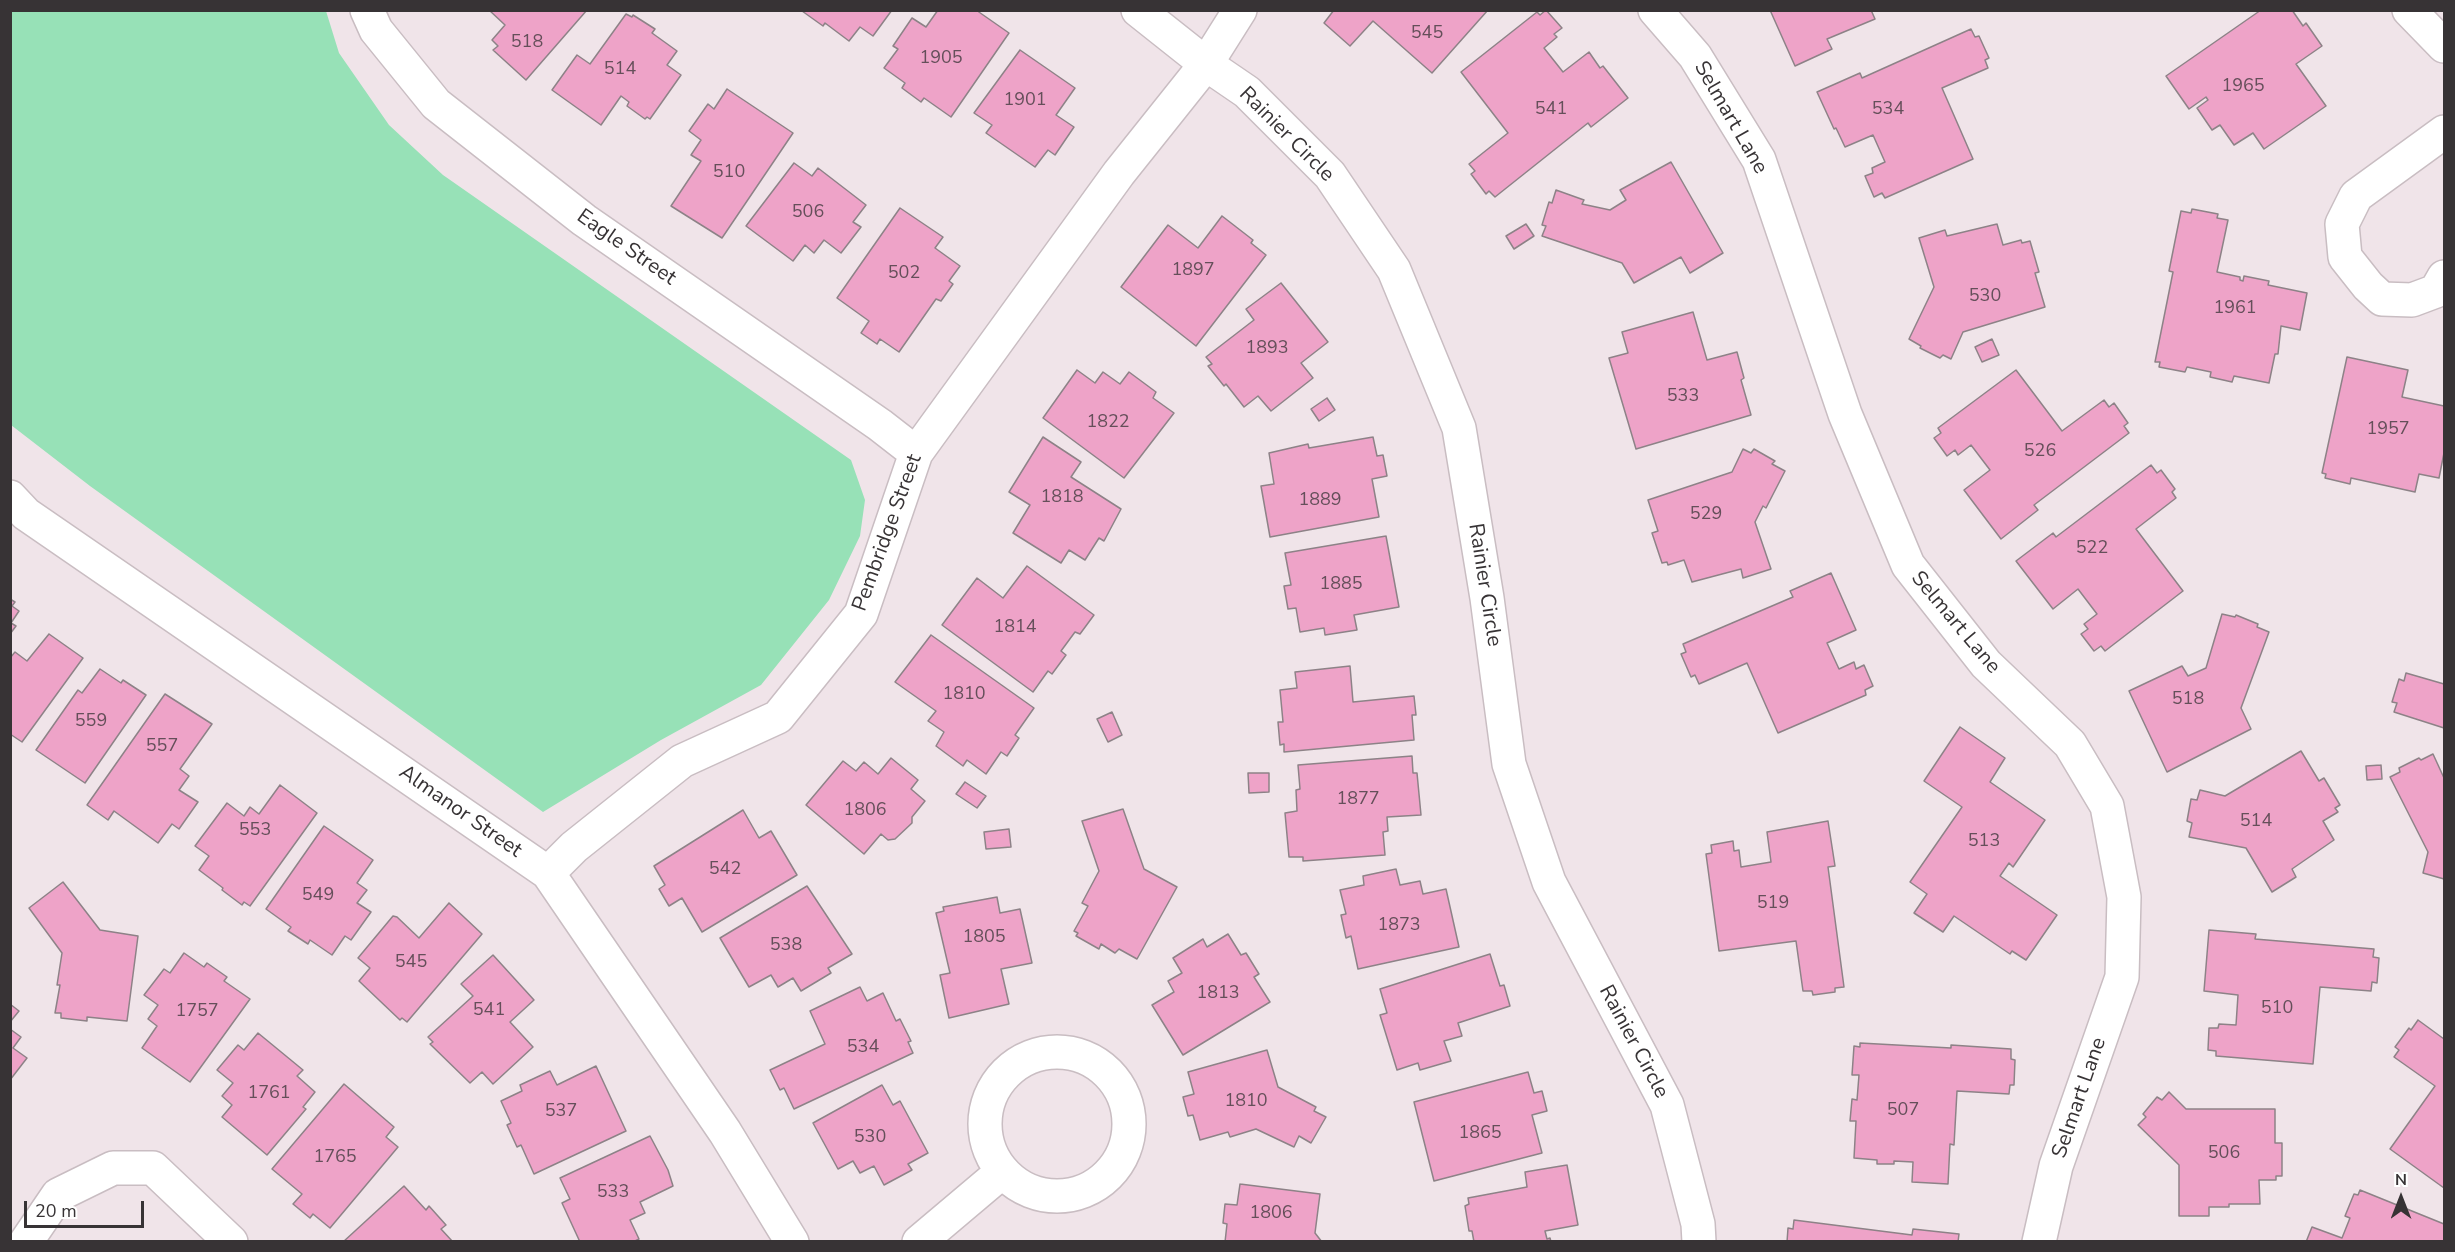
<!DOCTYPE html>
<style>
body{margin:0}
#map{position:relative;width:2455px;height:1252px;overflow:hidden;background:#f0e4e9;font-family:"Nunito Sans",sans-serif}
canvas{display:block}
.frame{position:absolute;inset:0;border:12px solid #373335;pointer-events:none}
.north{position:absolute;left:2371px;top:1168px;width:60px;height:60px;-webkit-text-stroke:4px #fff;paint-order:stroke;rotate:0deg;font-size:16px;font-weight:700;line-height:24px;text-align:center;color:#373335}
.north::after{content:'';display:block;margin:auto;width:21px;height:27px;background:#373335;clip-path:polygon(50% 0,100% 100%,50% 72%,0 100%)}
.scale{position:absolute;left:24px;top:1201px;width:120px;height:27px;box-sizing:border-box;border:3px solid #373335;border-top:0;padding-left:8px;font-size:18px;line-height:21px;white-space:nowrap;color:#373335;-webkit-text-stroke:4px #fff;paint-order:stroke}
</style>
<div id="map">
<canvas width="2455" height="1252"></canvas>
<div class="frame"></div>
<div class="north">N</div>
<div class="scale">20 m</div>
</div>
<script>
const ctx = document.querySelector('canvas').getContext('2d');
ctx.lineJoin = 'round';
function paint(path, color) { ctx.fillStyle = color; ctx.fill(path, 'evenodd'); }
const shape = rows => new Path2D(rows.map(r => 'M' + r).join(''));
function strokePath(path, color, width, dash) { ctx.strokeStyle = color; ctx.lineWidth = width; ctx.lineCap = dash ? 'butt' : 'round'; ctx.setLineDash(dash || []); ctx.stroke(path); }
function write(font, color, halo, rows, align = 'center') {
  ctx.font = font + ' "Nunito Sans",sans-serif'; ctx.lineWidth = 5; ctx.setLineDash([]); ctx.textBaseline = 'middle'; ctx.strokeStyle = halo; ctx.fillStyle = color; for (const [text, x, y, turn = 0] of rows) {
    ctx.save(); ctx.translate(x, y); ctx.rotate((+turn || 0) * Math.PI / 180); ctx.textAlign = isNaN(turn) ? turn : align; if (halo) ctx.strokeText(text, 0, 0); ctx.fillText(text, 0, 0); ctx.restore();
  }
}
paint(shape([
 [10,11,326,11,339,53,389,125,443,175,851,460,865,500,860,536,829,600,761,685,661,740,543,812,90,486,11,425]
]), '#97e1b7');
const building = shape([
 [489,10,587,10,526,80,493,50,498,46,492,40,505,25,489,10],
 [892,10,873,36,860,27,849,41,825,23,823,26,802,11,892,10],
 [938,10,976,10,1009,33,951,117,924,98,921,102,902,88,905,83,884,68,898,49,893,46,912,18,926,27,938,10],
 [1334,10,1488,10,1432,73,1373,21,1350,46,1324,23,1334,10],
 [1546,10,1562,28,1554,34,1557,37,1544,48,1563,72,1589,52,1600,68,1603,66,1628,98,1591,127,1588,123,1495,197,1489,191,1486,194,1471,174,1475,171,1469,164,1508,133,1461,72,1537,12,1540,15,1546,10],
 [1770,10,1871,10,1875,19,1827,39,1832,49,1795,66,1770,10],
 [2261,10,2292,10,2303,26,2306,23,2322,46,2296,64,2326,106,2264,149,2253,133,2234,145,2220,125,2212,130,2197,108,2208,100,2206,97,2189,109,2166,76,2261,10],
 [626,14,632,17,633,15,655,29,652,33,677,51,667,65,681,75,650,119,647,117,645,119,627,106,629,102,621,96,601,125,552,90,577,55,590,64,626,14],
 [1971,29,1975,37,1979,36,1989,58,1985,60,1988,68,1942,88,1973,159,1885,198,1882,193,1874,197,1865,176,1873,173,1872,168,1885,162,1873,135,1845,147,1836,128,1834,129,1817,92,1860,73,1862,78,1971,29],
 [1020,50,1075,88,1056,115,1074,127,1055,155,1048,150,1035,167,986,133,992,125,974,113,1020,50],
 [727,89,793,133,722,238,671,206,701,161,691,155,701,140,689,131,708,104,714,109,727,89],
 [1671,162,1723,253,1690,273,1681,257,1634,283,1622,263,1542,236,1546,226,1542,225,1549,202,1552,203,1556,190,1584,200,1582,204,1610,210,1626,200,1620,190,1671,162],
 [794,163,812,176,818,168,866,205,853,222,861,227,841,253,824,240,814,253,805,245,793,261,746,226,794,163],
 [900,208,943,237,935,248,960,266,949,281,953,284,941,301,936,299,899,352,880,339,877,344,861,333,869,321,837,298,900,208],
 [2192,209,2218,214,2217,218,2228,220,2217,272,2240,277,2240,280,2243,281,2244,276,2269,281,2268,285,2307,293,2300,330,2281,326,2278,354,2275,354,2269,383,2234,376,2232,382,2210,377,2211,372,2187,367,2185,372,2159,367,2160,362,2155,362,2173,272,2169,271,2181,211,2191,213,2192,209],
 [1222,216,1253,240,1251,243,1266,255,1196,346,1121,287,1168,225,1198,248,1222,216],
 [1526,224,1534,236,1514,249,1506,236,1526,224],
 [1997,224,2003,245,2021,240,2022,243,2030,241,2039,272,2035,273,2045,307,1963,332,1951,359,1943,355,1940,358,1920,348,1921,346,1909,339,1934,287,1919,238,1945,230,1947,236,1997,224],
 [1281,283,1328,342,1301,363,1313,378,1271,411,1258,396,1244,407,1226,384,1224,386,1208,366,1212,364,1206,357,1254,320,1246,309,1281,283],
 [1693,312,1707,360,1737,352,1744,378,1741,380,1751,415,1636,449,1609,358,1628,353,1622,332,1693,312],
 [1992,339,1999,355,1982,362,1975,347,1992,339],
 [2347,357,2408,370,2402,397,2444,406,2444,453,2439,478,2419,474,2415,492,2351,478,2350,484,2325,478,2326,474,2322,473,2347,357],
 [1077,370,1095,383,1103,372,1120,384,1129,372,1156,392,1153,398,1174,413,1124,478,1043,418,1077,370],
 [2016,370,2062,431,2104,400,2109,407,2114,403,2128,423,2124,426,2129,433,2034,505,2038,510,2001,539,1964,490,1990,470,1971,445,1958,455,1955,450,1947,456,1934,438,1941,433,1938,428,2016,370],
 [1327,398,1335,410,1319,421,1311,409,1327,398],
 [1043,437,1081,462,1071,477,1121,509,1104,541,1099,538,1085,560,1069,550,1061,563,1013,533,1030,505,1009,492,1043,437],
 [1373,437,1377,456,1383,455,1387,476,1372,479,1379,517,1270,537,1261,486,1274,484,1269,453,1308,444,1309,448,1373,437],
 [1743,449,1751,453,1754,449,1775,461,1772,464,1785,471,1766,508,1763,506,1755,522,1771,569,1743,578,1741,569,1692,582,1684,560,1668,565,1667,562,1662,563,1652,533,1658,531,1648,500,1732,472,1743,449],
 [2151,465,2157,473,2161,470,2175,489,2172,492,2176,498,2136,529,2183,591,2105,651,2101,646,2094,651,2081,634,2088,629,2084,624,2097,614,2078,589,2053,609,2016,561,2053,533,2056,537,2151,465],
 [1386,536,1399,607,1354,615,1357,630,1325,635,1324,628,1300,632,1296,608,1288,609,1284,586,1291,585,1285,553,1386,536],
 [1027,566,1094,615,1080,634,1075,632,1061,651,1066,655,1052,674,1048,671,1033,692,942,625,977,578,1003,598,1027,566],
 [1831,573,1856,630,1827,643,1839,669,1854,662,1856,669,1864,665,1873,686,1865,690,1866,695,1778,733,1747,663,1699,684,1695,675,1691,677,1681,654,1686,652,1683,644,1793,597,1790,591,1831,573],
 [10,599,15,602,12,606,19,611,11,623,16,626,10,634,10,599],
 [2222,614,2235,617,2236,615,2258,624,2257,627,2269,632,2241,708,2251,729,2167,772,2129,691,2182,666,2188,676,2206,668,2222,614],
 [49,634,83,658,22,742,10,734,10,658,15,652,27,661,49,634],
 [931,635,1034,708,1015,735,1019,738,1007,756,1001,752,986,774,967,760,963,766,936,746,944,732,928,721,936,711,895,682,931,635],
 [1350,666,1353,702,1414,696,1416,715,1412,715,1414,740,1284,752,1284,744,1280,745,1278,722,1283,722,1280,690,1297,688,1295,672,1350,666],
 [100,669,121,683,123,680,146,695,85,783,36,750,78,690,82,693,100,669],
 [2406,673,2444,684,2444,728,2394,712,2397,703,2392,702,2399,679,2404,681,2406,673],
 [165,694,212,724,180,769,189,776,179,790,198,802,179,829,172,824,158,843,114,811,108,820,87,805,165,694],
 [1112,712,1122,735,1108,742,1097,719,1112,712],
 [1960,727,2005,758,1990,782,2045,820,2013,867,2009,863,2000,876,2057,915,2026,960,2012,951,2010,954,1954,916,1943,932,1914,913,1927,894,1910,882,1962,807,1924,781,1960,727],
 [2301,751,2319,781,2324,778,2340,805,2335,808,2338,812,2323,821,2334,840,2292,869,2296,877,2272,892,2246,848,2189,837,2192,823,2187,821,2191,799,2197,800,2200,790,2225,796,2301,751],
 [2433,754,2444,778,2444,879,2423,873,2428,852,2390,777,2400,772,2399,768,2419,758,2421,760,2433,754],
 [1412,756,1413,773,1417,773,1421,815,1387,817,1388,831,1383,832,1385,855,1303,861,1303,857,1289,857,1285,813,1297,811,1296,790,1300,789,1298,765,1412,756],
 [891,758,918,780,911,789,925,801,912,817,912,823,895,839,888,840,881,834,864,854,806,805,843,761,856,771,864,762,878,774,891,758],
 [2381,765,2382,779,2367,780,2366,766,2381,765],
 [1248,773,1269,773,1269,792,1249,793,1248,773],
 [965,782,986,796,977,808,956,794,965,782],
 [280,785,317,813,250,906,244,902,242,905,222,890,223,888,199,870,209,856,195,846,227,803,244,816,250,807,259,814,280,785],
 [1123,809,1144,869,1177,887,1137,959,1119,949,1115,953,1101,944,1099,949,1076,936,1078,933,1074,931,1088,906,1082,903,1099,871,1082,821,1123,809],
 [743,810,759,838,771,831,797,875,702,932,682,898,669,906,659,889,665,885,654,866,743,810],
 [1828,821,1835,866,1828,867,1844,987,1835,988,1835,992,1813,995,1812,991,1803,991,1796,941,1719,951,1706,854,1712,853,1711,845,1733,841,1734,851,1739,850,1741,867,1771,862,1767,832,1828,821],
 [324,826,373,860,357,883,367,890,357,903,371,912,351,940,345,936,332,955,310,940,308,944,288,931,291,927,266,909,324,826],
 [1009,829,1011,847,986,849,984,832,1009,829],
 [1396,869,1400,885,1420,881,1423,894,1446,889,1459,947,1358,969,1351,936,1346,938,1341,915,1346,914,1340,890,1364,885,1363,876,1396,869],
 [63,882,100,930,138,936,127,1021,87,1017,87,1021,61,1018,61,1013,55,1013,60,985,57,985,62,953,29,908,63,882],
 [807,886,852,954,828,968,831,973,801,991,793,978,778,987,771,975,749,987,720,938,807,886],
 [997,897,1000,913,1020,909,1032,963,1001,969,1009,1004,949,1018,940,975,950,973,936,913,944,911,943,907,997,897],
 [449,903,482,934,407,1022,402,1018,400,1020,359,981,370,968,358,958,393,916,397,917,419,938,449,903],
 [2209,930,2256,934,2255,939,2374,949,2373,957,2379,958,2377,983,2372,982,2371,991,2320,987,2313,1064,2216,1056,2216,1051,2208,1050,2209,1028,2218,1028,2219,1024,2236,1025,2238,995,2204,991,2209,930],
 [1228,934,1241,955,1246,953,1259,974,1254,977,1270,1002,1183,1055,1152,1005,1174,992,1168,981,1182,973,1173,958,1203,939,1207,947,1228,934],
 [184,953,204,967,207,963,227,977,224,981,250,999,190,1082,142,1048,157,1026,148,1019,158,1005,144,995,164,969,170,973,184,953],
 [1490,954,1500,986,1504,985,1510,1006,1458,1023,1462,1036,1444,1041,1451,1061,1420,1070,1418,1063,1397,1070,1380,1015,1387,1013,1380,989,1490,954],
 [493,955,534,1000,510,1022,533,1047,493,1084,482,1072,470,1083,430,1044,433,1042,428,1037,473,996,461,984,493,955],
 [860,987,867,1001,883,993,896,1021,900,1019,911,1041,908,1042,913,1053,794,1109,784,1088,780,1090,770,1070,825,1044,810,1011,860,987],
 [10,1004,19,1011,10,1022,10,1004],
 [2418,1020,2444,1039,2444,1188,2390,1149,2435,1086,2394,1057,2399,1050,2395,1047,2409,1028,2411,1030,2418,1020],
 [10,1029,21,1037,13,1048,27,1058,10,1080,10,1029],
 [258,1033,303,1070,297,1076,315,1092,303,1107,306,1109,267,1155,222,1117,232,1105,222,1096,233,1083,217,1070,238,1045,244,1050,258,1033],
 [1860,1043,1951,1048,1951,1045,2011,1049,2011,1059,2015,1060,2014,1085,2010,1085,2009,1094,1957,1091,1954,1145,1950,1144,1948,1184,1912,1182,1913,1162,1894,1161,1894,1164,1877,1164,1877,1160,1854,1158,1856,1121,1850,1121,1852,1099,1857,1100,1859,1075,1852,1075,1854,1046,1860,1047,1860,1043],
 [1267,1050,1278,1087,1316,1107,1314,1111,1326,1117,1311,1143,1299,1136,1294,1147,1256,1129,1230,1137,1228,1132,1200,1140,1193,1115,1188,1116,1183,1097,1194,1094,1188,1072,1267,1050],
 [596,1066,626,1131,534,1174,521,1145,517,1147,507,1125,511,1123,501,1101,522,1091,520,1085,550,1071,557,1085,596,1066],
 [1528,1072,1534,1093,1542,1091,1547,1111,1532,1115,1542,1153,1434,1181,1414,1102,1528,1072],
 [344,1084,394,1127,386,1137,398,1147,330,1228,313,1214,310,1218,293,1204,302,1194,272,1169,344,1084],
 [882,1085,893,1105,900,1101,928,1153,908,1164,912,1170,884,1185,874,1166,860,1173,853,1161,838,1169,813,1123,882,1085],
 [2169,1092,2186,1109,2275,1109,2275,1143,2282,1143,2282,1176,2276,1176,2276,1180,2259,1180,2260,1204,2229,1204,2229,1207,2209,1207,2209,1216,2179,1216,2179,1165,2138,1125,2146,1117,2143,1114,2157,1097,2162,1100,2169,1092],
 [650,1136,668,1170,673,1186,640,1202,645,1213,630,1220,639,1239,633,1242,580,1242,562,1203,570,1199,560,1178,650,1136],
 [1567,1165,1578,1225,1545,1231,1547,1239,1550,1238,1551,1242,1474,1242,1472,1231,1469,1231,1465,1206,1469,1204,1468,1198,1527,1187,1525,1172,1567,1165],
 [1240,1184,1320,1194,1315,1233,1322,1242,1225,1242,1227,1224,1223,1223,1225,1204,1237,1205,1240,1184],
 [404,1186,426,1210,429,1206,446,1225,441,1229,453,1242,343,1242,404,1186],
 [2360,1190,2444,1224,2444,1242,2306,1242,2312,1227,2342,1238,2350,1218,2345,1216,2354,1194,2358,1195,2360,1190],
 [1794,1220,1912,1235,1913,1229,1959,1234,1958,1242,1787,1242,1788,1228,1793,1229,1794,1220]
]);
paint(building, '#eea3c8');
strokePath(building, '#8d8287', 1.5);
const minor = shape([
 [367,10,376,30,436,104,584,220,880,425,916,453],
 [1138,10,1206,64,1247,92,1330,175,1394,270,1459,428,1487,598,1509,764,1549,882,1667,1105,1698,1224,1699,1242],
 [1655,10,1695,56,1759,160,1845,414,1908,565,1986,664,2070,744,2107,806,2124,897,2122,977,2056,1166,2039,1242],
 [2409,10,2444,46],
 [2444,132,2356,196,2342,224,2345,257,2368,286,2382,299,2412,300,2436,291,2444,277],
 [10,497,26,514,548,873,725,1132,792,1242],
 [548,873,574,847,682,761,778,717,861,614,916,453,1119,173,1206,64,1240,10],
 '985 1124a72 72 0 1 1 144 0a72 72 0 1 1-144 0Z',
 [26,1242,58,1195,113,1168,153,1168,231,1242],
 [919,1242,1002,1172]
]);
strokePath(minor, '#c9bdc2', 36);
strokePath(minor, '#fff', 33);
write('18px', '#654f5a', null, [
 ["545",1427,34],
 ["518",527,43],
 ["1905",941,59],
 ["514",620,70],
 ["1965",2243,87],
 ["1901",1025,101],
 ["541",1551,110],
 ["534",1888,110],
 ["510",729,173],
 ["506",808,213],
 ["1897",1193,271],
 ["502",904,274],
 ["530",1985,297],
 ["1961",2235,309],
 ["1893",1267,349],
 ["533",1683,397],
 ["1822",1108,423],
 ["1957",2388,430],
 ["526",2040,452],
 ["1818",1062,498],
 ["1889",1320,501],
 ["529",1706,515],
 ["522",2092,549],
 ["1885",1341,585],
 ["1814",1015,628],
 ["1810",964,695],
 ["518",2188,700],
 ["559",91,722],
 ["557",162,747],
 ["1877",1358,800],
 ["1806",865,811],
 ["514",2256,822],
 ["553",255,831],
 ["513",1984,842],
 ["542",725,870],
 ["549",318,896],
 ["519",1773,904],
 ["1873",1399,926],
 ["1805",984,938],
 ["538",786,946],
 ["545",411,963],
 ["1813",1218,994],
 ["510",2277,1009],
 ["541",489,1011],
 ["1757",197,1012],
 ["534",863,1048],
 ["1761",269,1094],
 ["1810",1246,1102],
 ["507",1903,1111],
 ["537",561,1112],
 ["1865",1480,1134],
 ["530",870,1138],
 ["506",2224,1154],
 ["1765",335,1158],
 ["533",613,1193],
 ["1806",1271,1214]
]);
write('21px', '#373335', '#fff', [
 ["Selmart Lane",1730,118,60],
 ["Rainier Circle",1286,135,45],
 ["Eagle Street",626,248,35],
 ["Pembridge Street",888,533,-70],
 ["Rainier Circle",1484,585,81],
 ["Selmart Lane",1955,623,50],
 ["Almanor Street",460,812,35],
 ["Rainier Circle",1633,1042,62],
 ["Selmart Lane",2080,1098,-71]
]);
</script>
